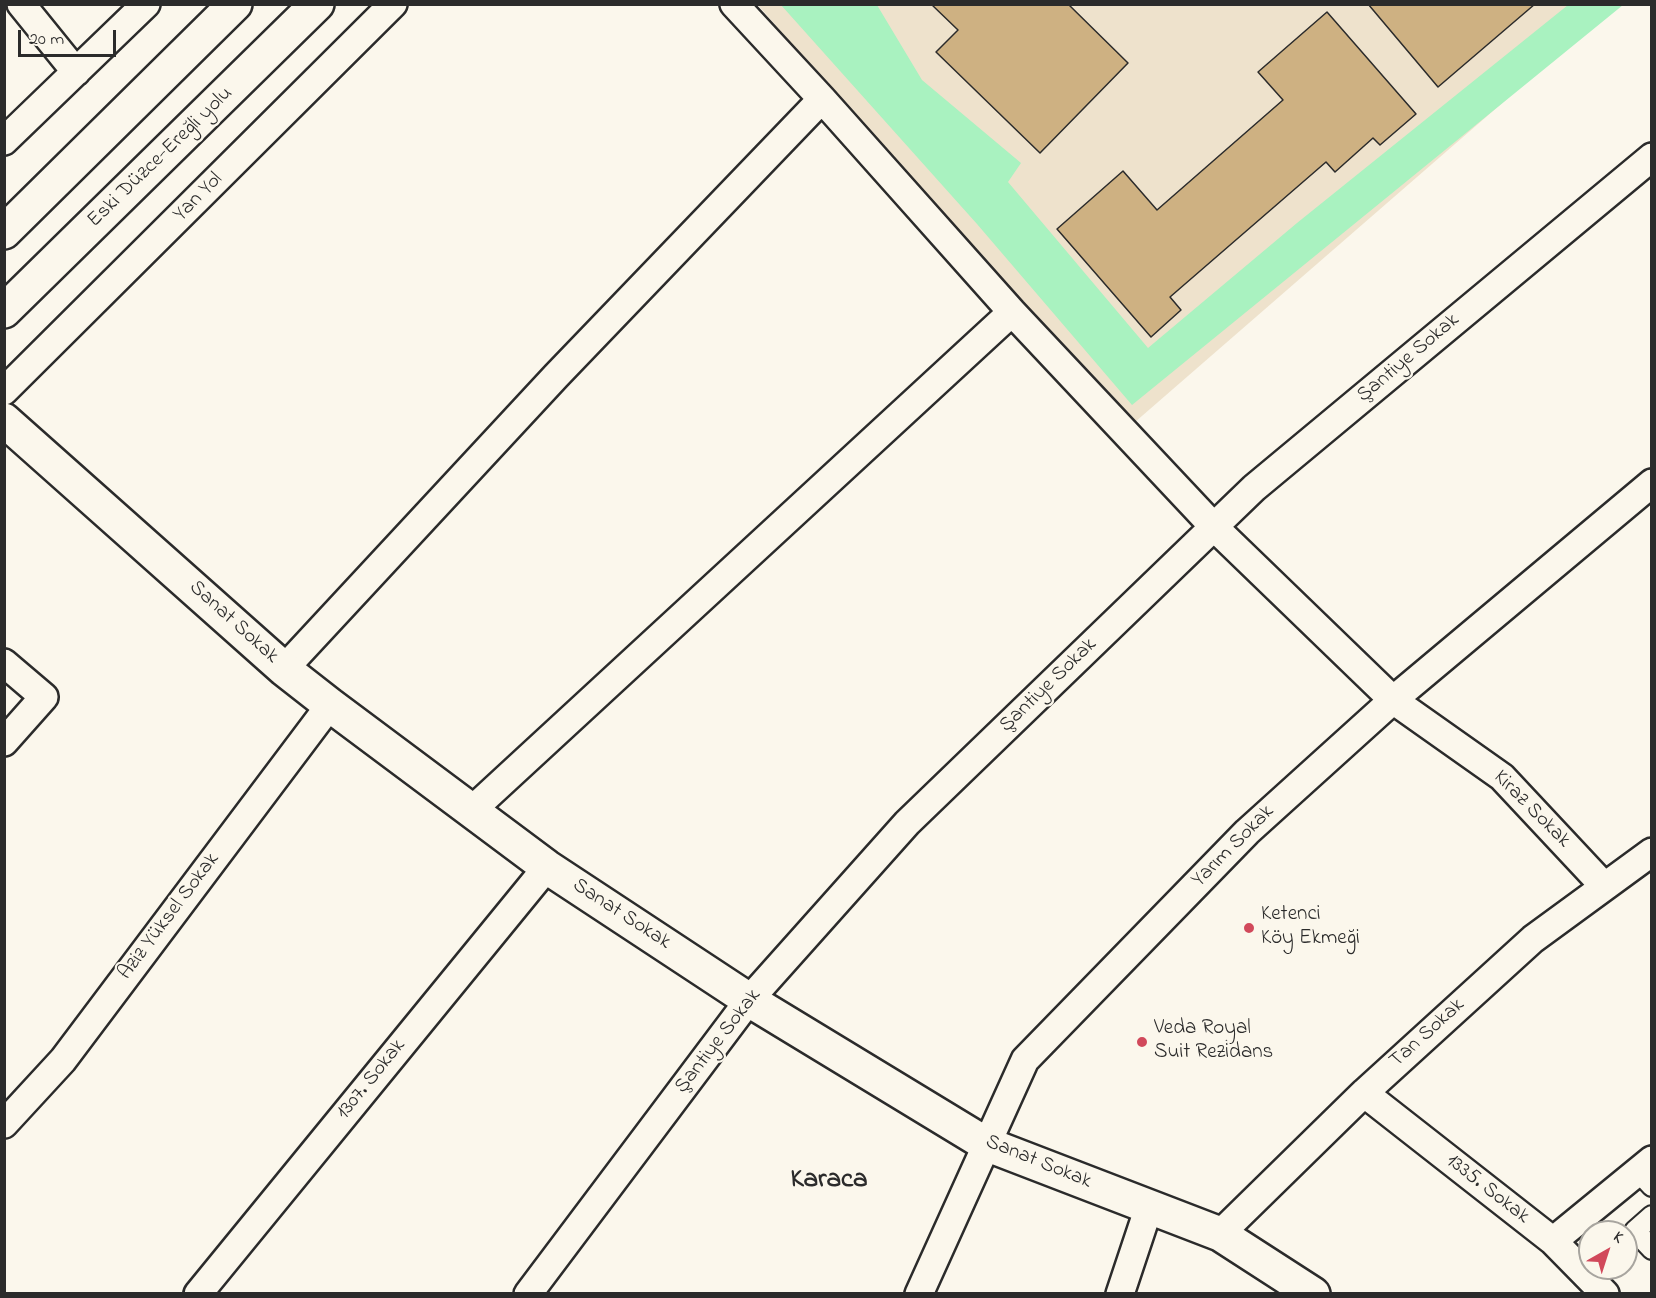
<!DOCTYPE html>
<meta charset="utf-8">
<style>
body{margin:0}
#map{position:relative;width:1656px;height:1298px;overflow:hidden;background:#fbf7ec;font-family:"Indie Flower",sans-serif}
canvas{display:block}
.frame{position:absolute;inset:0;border:6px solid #2b2b2b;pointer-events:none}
.north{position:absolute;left:1578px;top:1220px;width:60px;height:60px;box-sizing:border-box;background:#fbf7ec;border:2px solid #a8a59f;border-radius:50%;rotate:39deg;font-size:16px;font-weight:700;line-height:24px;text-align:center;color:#2b2b2b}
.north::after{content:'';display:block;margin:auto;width:21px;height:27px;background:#d1495b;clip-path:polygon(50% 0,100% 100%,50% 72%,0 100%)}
.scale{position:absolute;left:18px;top:30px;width:98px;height:27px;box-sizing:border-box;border:3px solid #2b2b2b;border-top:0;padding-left:8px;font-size:18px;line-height:21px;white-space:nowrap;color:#2b2b2b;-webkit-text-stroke:4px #fbf7ec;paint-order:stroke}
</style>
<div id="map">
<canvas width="1656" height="1298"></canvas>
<div class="frame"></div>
<div class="north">K</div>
<div class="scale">20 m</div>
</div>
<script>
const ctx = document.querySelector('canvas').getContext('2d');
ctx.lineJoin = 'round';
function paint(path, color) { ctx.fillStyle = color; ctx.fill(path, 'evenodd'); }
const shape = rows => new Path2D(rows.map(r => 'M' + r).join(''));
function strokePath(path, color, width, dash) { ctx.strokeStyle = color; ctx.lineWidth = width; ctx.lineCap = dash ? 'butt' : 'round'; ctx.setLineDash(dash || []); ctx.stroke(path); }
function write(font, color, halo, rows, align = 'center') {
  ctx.font = font + ' "Indie Flower",sans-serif'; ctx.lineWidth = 4.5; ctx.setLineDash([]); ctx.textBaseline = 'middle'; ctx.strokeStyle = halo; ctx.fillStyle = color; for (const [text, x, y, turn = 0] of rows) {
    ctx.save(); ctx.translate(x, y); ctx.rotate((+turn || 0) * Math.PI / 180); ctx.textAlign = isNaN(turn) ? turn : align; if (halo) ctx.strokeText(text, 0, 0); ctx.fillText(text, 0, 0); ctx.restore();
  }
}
paint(shape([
 [758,5,1615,5,1127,429]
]), '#eee2cc');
paint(shape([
 [781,5,877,5,922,80,1021,163,1008,182,1148,348,1297,223,1568,5,1623,5,1132,405,977,224]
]), '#a9f2c0');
const building = shape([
 [931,4,1068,4,1128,63,1040,153,936,52,958,30,931,4],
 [1368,4,1535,4,1438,87,1368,4],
 [1327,12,1416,114,1380,145,1373,138,1335,172,1326,162,1170,297,1181,310,1151,337,1057,229,1123,171,1157,210,1283,100,1258,72,1327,12]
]);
paint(building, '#ceb182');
strokePath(building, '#2b2b2b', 1.5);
const pedestrian = shape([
 [1638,1171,1652,1186],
 [1652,1216,1635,1231,1652,1249]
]);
const minor = shape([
 [21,4,76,72],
 [734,4,822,99,1012,312,1214,527,1393,700,1502,777,1604,886],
 [4,141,146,4],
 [4,391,393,4],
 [4,663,44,697,4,742],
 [284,669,556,376,822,99],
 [471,811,1012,312],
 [1364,1093,1553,1241,1605,1294],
 [4,1124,63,1060,330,705],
 [1220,1234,1364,1093,1533,939,1652,852],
 [1553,1241,1652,1160],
 [198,1294,547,867],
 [528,1294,749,1000,907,823,1254,488,1652,157],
 [919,1294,1025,1060,1247,832,1393,700,1652,483],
 [1120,1294,1149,1207]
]);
const tertiary = shape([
 [4,420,284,669,330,705,547,867,749,1000,986,1144,1220,1234,1313,1294]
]);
const primary = shape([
 [4,232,235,4],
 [4,311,317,4]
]);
strokePath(pedestrian, '#2b2b2b', 24);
strokePath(minor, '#2b2b2b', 32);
strokePath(tertiary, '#2b2b2b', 38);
strokePath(primary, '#2b2b2b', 38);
strokePath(pedestrian, '#fbf7ec', 20);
strokePath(minor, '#fbf7ec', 27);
strokePath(tertiary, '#fbf7ec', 33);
strokePath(primary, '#fbf7ec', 33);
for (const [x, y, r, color] of [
 [1249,928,6,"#d1495b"],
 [1142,1042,6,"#d1495b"]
]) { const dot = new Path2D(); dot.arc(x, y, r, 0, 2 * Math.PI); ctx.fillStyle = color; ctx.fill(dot); strokePath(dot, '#fbf7ec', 2); }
write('21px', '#2b2b2b', '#fbf7ec', [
 ["Eski Düzce-Ereğli yolu",161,158,-44],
 ["Yan Yol",199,198,-45],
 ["Şantiye Sokak",1409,359,-40],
 ["Sanat Sokak",233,623,42],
 ["Şantiye Sokak",1049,686,-44],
 ["Kiraz Sokak",1531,810,45],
 ["Yarım Sokak",1234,847,-45],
 ["Sanat Sokak",621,915,33],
 ["Aziz Yüksel Sokak",170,917,-53],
 ["Tan Sokak",1428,1034,-42],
 ["Şantiye Sokak",719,1042,-52],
 ["1307. Sokak",372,1080,-51],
 ["Sanat Sokak",1038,1163,22],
 ["1335. Sokak",1487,1190,38]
]);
write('21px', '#2b2b2b', '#fbf7ec', [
 ["Ketenci",1261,916],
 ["Köy Ekmeği",1261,940],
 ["Veda Royal",1154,1030],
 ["Suit Rezidans",1154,1054]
], 'left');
write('bold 27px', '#2b2b2b', '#fbf7ec', [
 ["Karaca",829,1182]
]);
</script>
